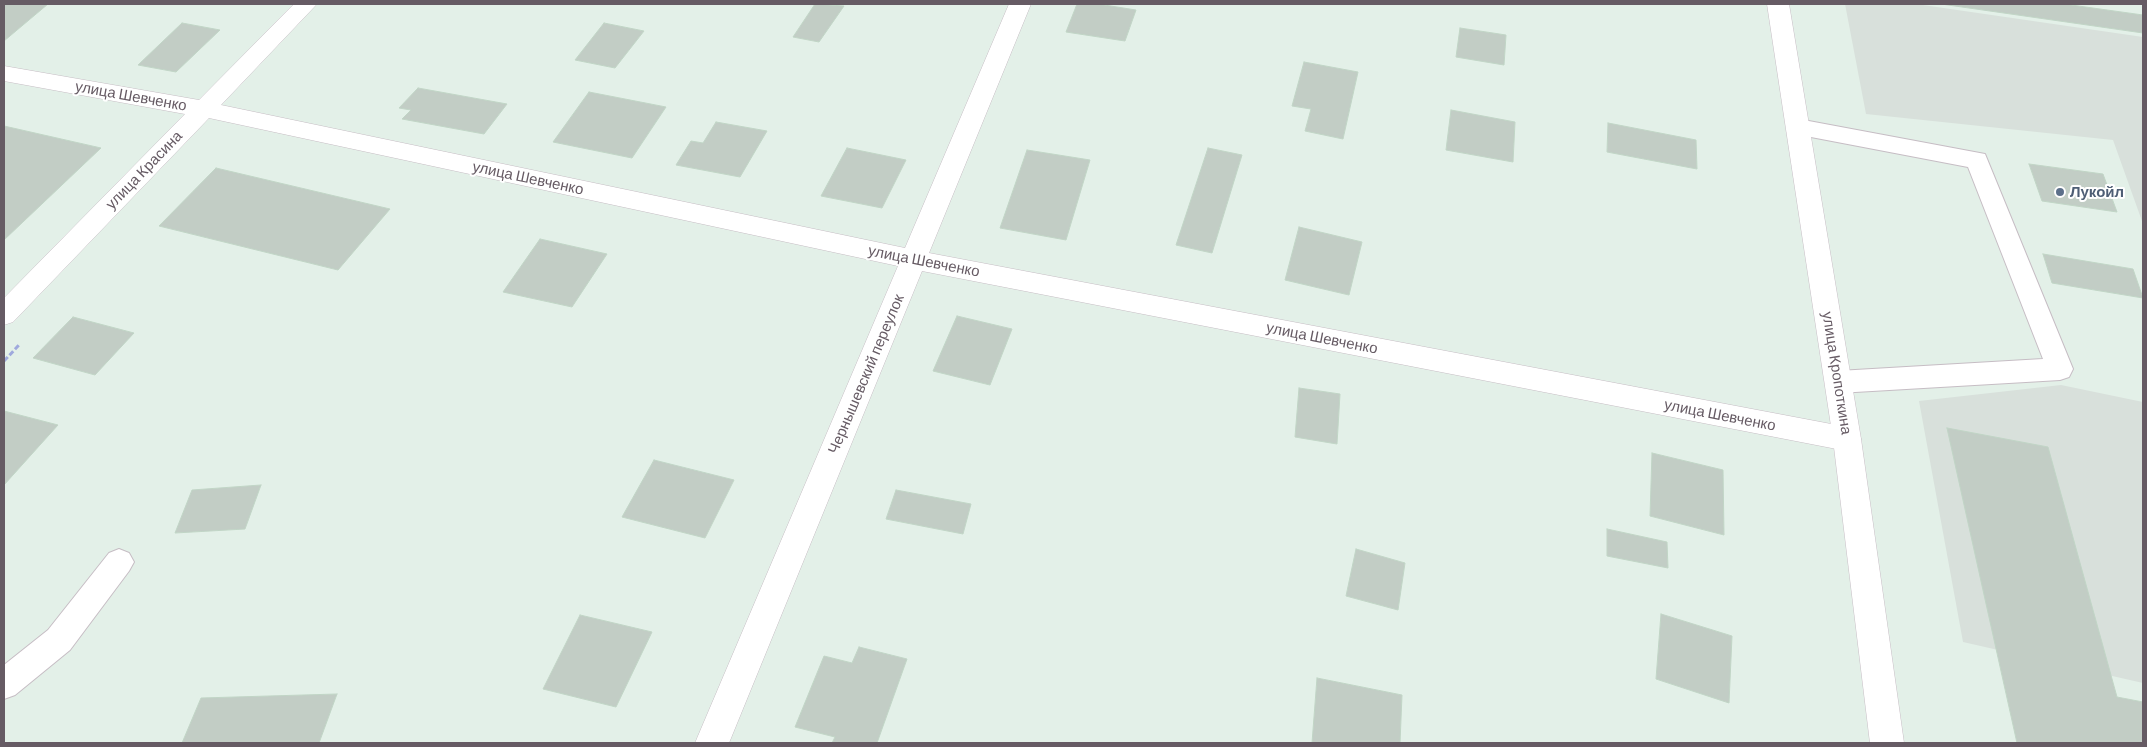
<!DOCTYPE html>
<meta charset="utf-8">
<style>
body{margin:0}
#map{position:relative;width:2147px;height:747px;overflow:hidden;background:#e3f0e8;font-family:Barlow,sans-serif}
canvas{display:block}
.frame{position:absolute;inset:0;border:5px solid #665b64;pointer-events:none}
</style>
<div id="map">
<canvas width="2147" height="747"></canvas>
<div class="frame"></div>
</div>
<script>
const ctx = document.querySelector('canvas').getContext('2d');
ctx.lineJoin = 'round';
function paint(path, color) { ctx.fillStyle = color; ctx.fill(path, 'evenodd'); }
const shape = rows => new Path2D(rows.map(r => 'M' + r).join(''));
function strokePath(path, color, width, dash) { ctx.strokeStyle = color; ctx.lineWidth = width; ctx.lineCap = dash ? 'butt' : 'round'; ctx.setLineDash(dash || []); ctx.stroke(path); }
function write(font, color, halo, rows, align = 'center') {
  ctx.font = font + ' Barlow,sans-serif'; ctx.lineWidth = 4; ctx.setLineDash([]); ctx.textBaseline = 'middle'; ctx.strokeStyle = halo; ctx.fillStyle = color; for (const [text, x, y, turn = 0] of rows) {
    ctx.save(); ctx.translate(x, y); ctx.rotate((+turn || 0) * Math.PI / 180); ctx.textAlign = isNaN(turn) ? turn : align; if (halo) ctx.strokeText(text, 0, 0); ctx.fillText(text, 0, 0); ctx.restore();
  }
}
paint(shape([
 [1845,4,1916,4,2143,37,2143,224,2113,140,1866,114],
 [2061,385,2143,402,2143,683,1963,642,1919,401]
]), '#d8e0db');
const building = shape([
 [4,4,48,4,4,41,4,4],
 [815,4,844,6,819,42,793,37,815,4],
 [1077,4,1098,4,1136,10,1125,41,1066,32,1077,4],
 [1941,4,2064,4,2143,15,2143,33,1941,4],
 [182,23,220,30,176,72,138,65,182,23],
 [604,23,644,31,615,68,575,60,604,23],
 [1460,28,1506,35,1504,65,1456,57,1460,28],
 [1304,62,1358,72,1343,139,1305,131,1311,109,1292,106,1304,62],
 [418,88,507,104,484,134,402,119,411,110,399,108,418,88],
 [589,92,666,107,632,158,553,142,589,92],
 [1451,110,1515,122,1513,162,1446,150,1451,110],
 [716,122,767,131,740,177,676,165,691,141,703,143,716,122],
 [1608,123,1696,140,1697,169,1607,152,1608,123],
 [4,126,101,148,4,240,4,126],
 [847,148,906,160,882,208,821,196,847,148],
 [1208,148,1242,155,1212,253,1176,245,1208,148],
 [1027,150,1090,160,1066,240,1000,228,1027,150],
 [2029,164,2103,174,2117,212,2042,201,2029,164],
 [216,168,390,209,338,270,159,226,216,168],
 [1299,227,1362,242,1349,295,1285,280,1299,227],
 [540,239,607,254,572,307,503,292,540,239],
 [2043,254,2133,269,2143,298,2052,283,2043,254],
 [957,316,1012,329,990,385,933,371,957,316],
 [73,317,134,333,95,375,33,358,73,317],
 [1299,388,1340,394,1337,444,1295,437,1299,388],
 [4,411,58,425,4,485,4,411],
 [1947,428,2048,447,2117,697,2143,702,2143,743,2017,743,1947,428],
 [1652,453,1723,470,1724,535,1650,516,1652,453],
 [654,460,734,480,705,538,622,517,654,460],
 [261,485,245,529,175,533,192,490,261,485],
 [896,490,971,504,963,534,886,519,896,490],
 [1607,529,1667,542,1668,568,1607,556,1607,529],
 [1356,549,1405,563,1398,610,1346,596,1356,549],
 [1661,614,1732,636,1729,703,1656,679,1661,614],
 [580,615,652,632,616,707,543,689,580,615],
 [859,647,907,659,877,743,832,743,835,737,795,727,824,656,852,663,859,647],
 [1317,678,1402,695,1400,743,1312,743,1317,678],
 [337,694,319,743,182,743,201,698,337,694]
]);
paint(building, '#c2cdc5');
strokePath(building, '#c1d5c6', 1);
const lane = shape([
 [1798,119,1985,154,2073,369,2069,377,2060,380,1838,393,1829,390,1825,382,1829,374,1838,371,2043,359,1968,167,1790,133,1787,127,1790,121,1798,119],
 [119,549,129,553,134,562,129,571,70,650,15,695,4,699,4,665,48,630,109,553,119,549]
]);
const street = shape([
 [294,4,317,4,221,105,905,248,1009,4,1031,4,929,253,1847,427,1857,430,1861,439,1857,448,1847,451,922,271,729,743,695,743,898,266,209,118,13,322,4,325,4,298,185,114,4,81,4,66,199,100,294,4]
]);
const secondary = shape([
 [1767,4,1789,4,1861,439,1904,743,1870,743,1833,439,1767,4]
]);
strokePath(lane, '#c6bdc4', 2);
strokePath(street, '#c6bdc4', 1);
strokePath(secondary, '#c8bec6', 1);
strokePath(shape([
 [4,361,19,345]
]), '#9fa9dd', 3, [5.5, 2.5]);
paint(lane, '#fff');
paint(street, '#fff');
paint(secondary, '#fff');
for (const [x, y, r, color] of [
 [2060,192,5,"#5c6f8a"]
]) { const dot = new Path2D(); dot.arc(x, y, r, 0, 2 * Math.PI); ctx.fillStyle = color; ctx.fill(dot); strokePath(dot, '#fff', 2); }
write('15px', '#665b64', '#fff', [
 ["улица Шевченко",131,96,10],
 ["улица Красина",144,170,-46],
 ["улица Шевченко",528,178,12],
 ["улица Шевченко",924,261,11],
 ["улица Шевченко",1322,338,11],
 ["улица Кропоткина",1837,373,81],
 ["Чернышевский переулок",866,374,-67],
 ["улица Шевченко",1720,415,11]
]);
write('bold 15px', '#4e5e75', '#fff', [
 ["Лукойл",2070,192]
], 'left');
</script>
